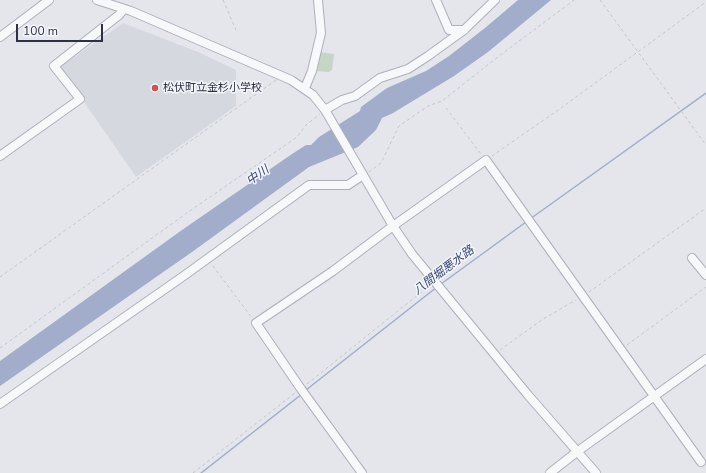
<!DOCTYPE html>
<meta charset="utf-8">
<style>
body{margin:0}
#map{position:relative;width:706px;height:473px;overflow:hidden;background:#e4e6ec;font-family:"Nunito Sans",sans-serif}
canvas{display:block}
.scale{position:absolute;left:16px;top:24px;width:87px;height:18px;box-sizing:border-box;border:2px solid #2c3144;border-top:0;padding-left:5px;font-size:12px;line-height:14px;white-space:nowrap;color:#2c3144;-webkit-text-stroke:3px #f4f5f9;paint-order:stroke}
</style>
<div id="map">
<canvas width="706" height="473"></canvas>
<div class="scale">100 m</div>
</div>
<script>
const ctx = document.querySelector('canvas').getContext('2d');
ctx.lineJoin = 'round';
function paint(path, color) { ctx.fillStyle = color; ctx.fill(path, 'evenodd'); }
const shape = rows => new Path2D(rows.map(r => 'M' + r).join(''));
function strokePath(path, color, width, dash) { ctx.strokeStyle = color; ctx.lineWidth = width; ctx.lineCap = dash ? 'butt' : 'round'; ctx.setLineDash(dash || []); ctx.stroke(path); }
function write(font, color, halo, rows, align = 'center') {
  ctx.font = font + ' "Nunito Sans","Noto Sans JP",sans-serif'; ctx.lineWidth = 3; ctx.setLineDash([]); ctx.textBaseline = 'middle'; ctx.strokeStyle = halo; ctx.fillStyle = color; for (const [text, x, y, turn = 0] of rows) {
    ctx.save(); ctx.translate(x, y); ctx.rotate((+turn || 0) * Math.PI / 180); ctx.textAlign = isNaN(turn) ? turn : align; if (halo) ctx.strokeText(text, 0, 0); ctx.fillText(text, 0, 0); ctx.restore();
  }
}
paint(shape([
 [123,23,198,52,236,70,236,106,136,177,60,67]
]), '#d6d8e0');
paint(shape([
 [319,52,334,54,332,70,329,72,316,71]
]), '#c7d5c6');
paint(shape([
 [518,0,551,0,488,52,454,76,393,113,382,118,376,130,358,147,309,167,192,252,0,386,0,361,182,230,292,154,306,145,311,145,319,137,360,111,361,107,387,88,426,71,449,56,485,28]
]), '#a1adca');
strokePath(shape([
 [530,219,706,93],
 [441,284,526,222],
 [306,390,437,287],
 [201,473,302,394]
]), '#a1adca', 1.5);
const minor = shape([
 [97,0,131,11,291,80,313,95,325,110,393,226,412,254,528,395,596,473],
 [436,0,449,30,464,30],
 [0,37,49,0],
 [305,88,312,71,321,33,318,0],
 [325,110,342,100,355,96,380,78,408,69,428,56,464,30,495,0],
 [0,156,80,99,54,66,119,15,124,9],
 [692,258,706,275],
 [0,404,185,275,309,185,348,185,363,175],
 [362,473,301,389,256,323,333,271,393,226,486,160,701,462],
 [550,473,578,451,706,359]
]);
strokePath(minor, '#adb0ba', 10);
strokePath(shape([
 [223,0,236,30],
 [600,0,706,145],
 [446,108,481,154],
 [492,156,561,108,706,2],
 [369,172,381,163,399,126,428,106,442,101,499,56,574,0],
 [213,266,252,318],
 [0,277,276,80],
 [589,292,706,208],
 [627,345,706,287],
 [0,348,184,215,297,137,306,125,320,114],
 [500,350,543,319,576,300],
 [307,384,429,286],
 [193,473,295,393]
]), '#c2c4cb', 1, [3, 3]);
strokePath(minor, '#f7f8fa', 8);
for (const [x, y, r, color] of [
 [155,88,4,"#ca5450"]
]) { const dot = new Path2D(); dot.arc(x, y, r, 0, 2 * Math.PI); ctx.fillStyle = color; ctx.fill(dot); strokePath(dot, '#f4f5f9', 1.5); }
write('11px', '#2c3144', '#f4f5f9', [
 ["松伏町立金杉小学校",163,88]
], 'left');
write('italic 12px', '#384876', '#f4f5f9', [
 ["中川",258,176,-35],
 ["八間堀悪水路",444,271,-37]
]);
</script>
